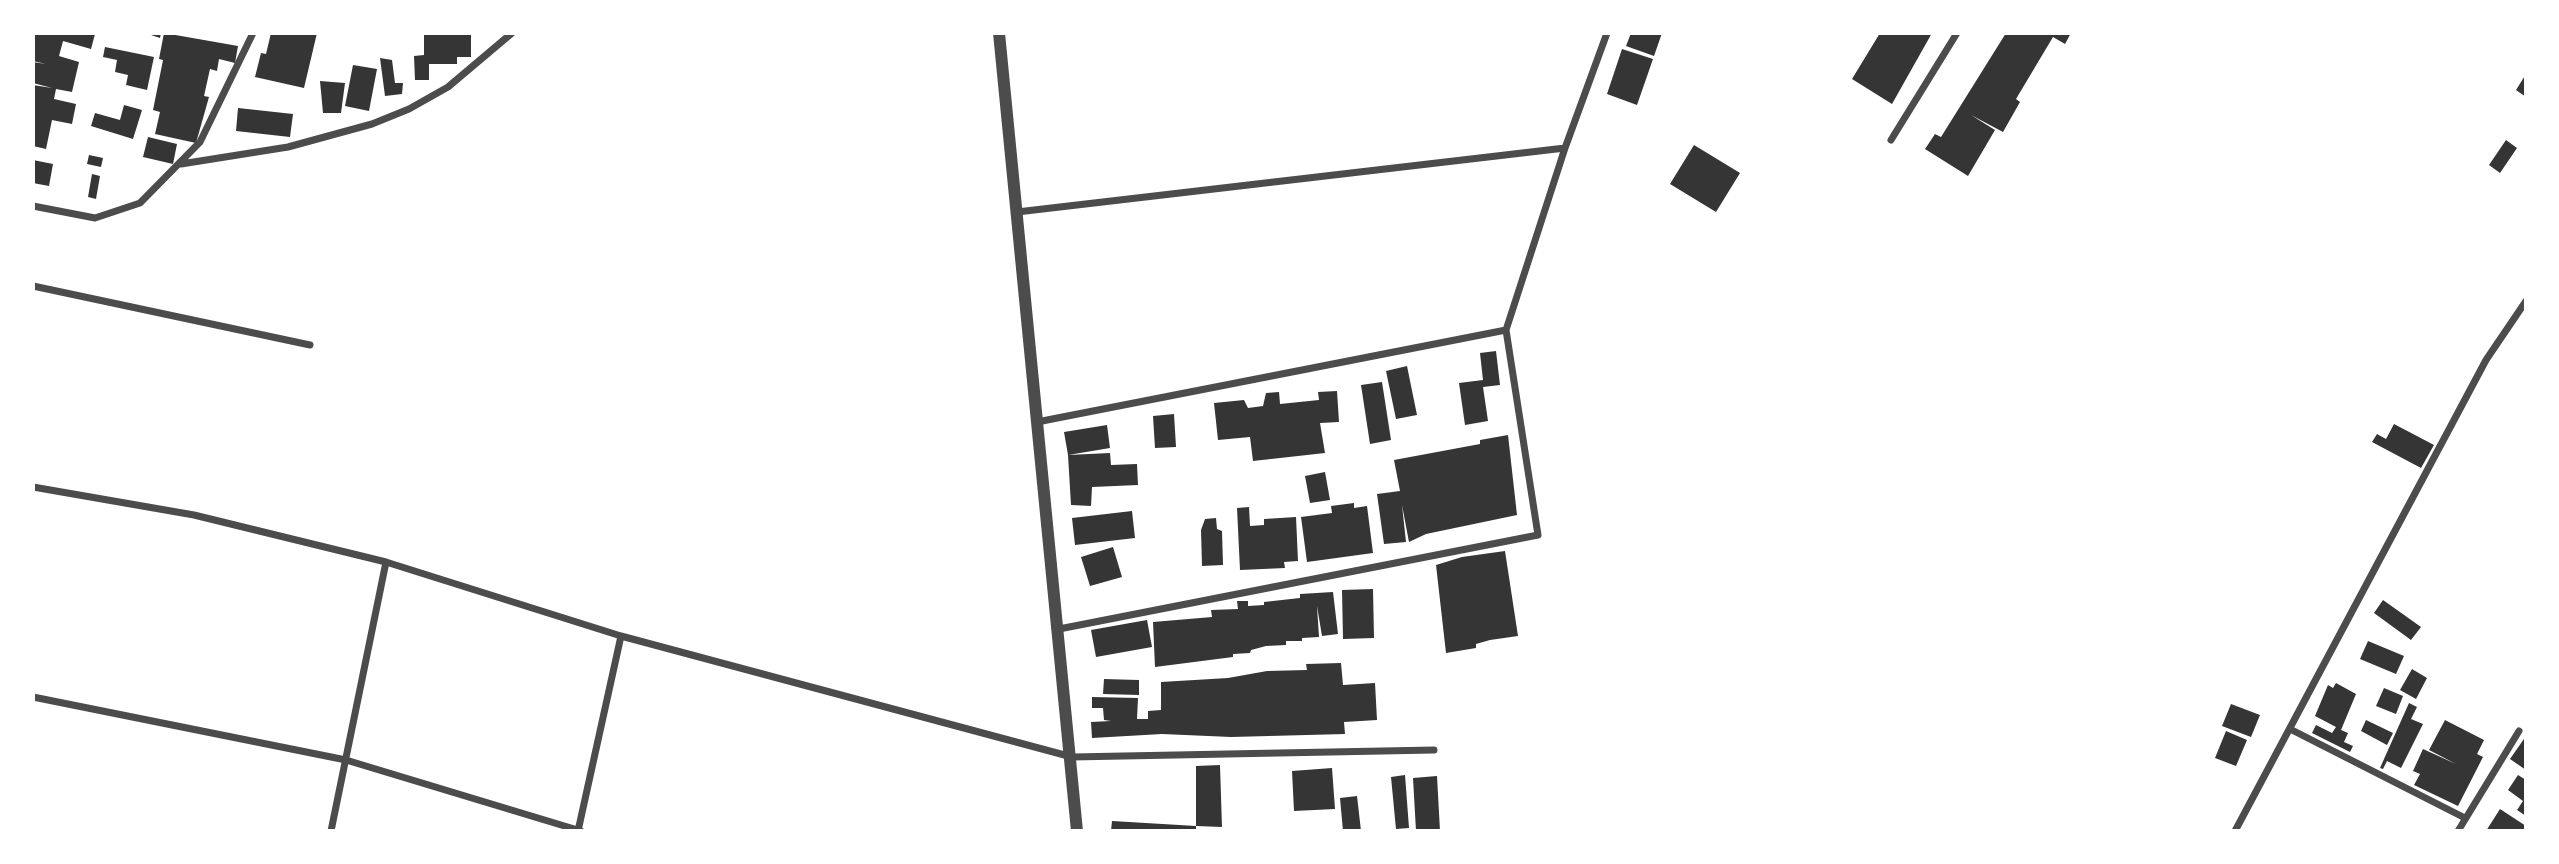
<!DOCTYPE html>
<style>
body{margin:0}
#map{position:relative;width:2559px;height:864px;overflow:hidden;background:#fff;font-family:Mulish,sans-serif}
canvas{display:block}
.frame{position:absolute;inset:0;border:35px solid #fff;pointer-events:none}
</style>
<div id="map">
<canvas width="2559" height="864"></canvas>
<div class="frame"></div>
</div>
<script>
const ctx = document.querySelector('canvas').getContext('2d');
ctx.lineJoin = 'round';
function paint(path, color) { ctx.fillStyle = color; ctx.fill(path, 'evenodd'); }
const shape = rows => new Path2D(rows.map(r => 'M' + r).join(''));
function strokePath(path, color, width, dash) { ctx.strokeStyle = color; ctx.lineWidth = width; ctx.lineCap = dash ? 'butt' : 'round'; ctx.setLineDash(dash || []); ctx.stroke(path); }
paint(shape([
 [33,33,95,34,91,49,63,41,59,56,79,62,72,92,56,89,54,99,76,104,72,124,52,120,46,149,33,146,33,85,52,88,33,83,33,62,46,64,33,61],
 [145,33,161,33,160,38],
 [164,33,238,46,235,63,219,59,217,71,210,69,204,96,209,97,196,143,155,134,160,112,153,110,163,60,159,59],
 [271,33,317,33,304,88,255,77,261,53,266,54],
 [424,33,471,33,471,57,457,57,457,64,429,64,429,80,415,80,414,56,424,55],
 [1631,33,1662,33,1654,56,1626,46],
 [1880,33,1932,33,1892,104,1852,79],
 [2006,33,2071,33,2065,44,2053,37,2016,99,2020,102,2003,132,1971,115,1995,130,1968,176,1925,149,1935,134,1941,137],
 [105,47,154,57,147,90,126,85,128,75,115,72,117,60,103,57],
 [1622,49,1653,59,1637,105,1607,94],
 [380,58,392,60,395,83,403,83,402,94,385,96],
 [353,65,377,69,369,111,345,106],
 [2526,74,2526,97,2516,90],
 [320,81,345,83,341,113,323,113],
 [124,105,142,110,133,139,91,126,95,113,120,120],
 [238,108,293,114,290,137,236,131],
 [148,137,177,144,173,164,143,157],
 [2506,140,2517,148,2500,173,2489,165],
 [1694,145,1740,173,1716,212,1670,184],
 [89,155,103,158,101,167,87,164],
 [33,160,53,164,49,186,33,183],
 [92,174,100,176,96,199,88,197],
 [1496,351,1500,385,1483,387,1488,421,1465,425,1459,383,1483,380,1480,353],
 [1407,366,1417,415,1396,419,1386,371],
 [1382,382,1391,440,1370,444,1361,385],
 [1337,391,1339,422,1320,423,1325,453,1253,461,1250,437,1218,440,1214,403,1244,400,1248,408,1263,406,1266,393,1279,392,1280,404,1319,400,1318,392],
 [1174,414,1176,447,1155,448,1153,416],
 [2394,424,2434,445,2421,468,2372,442,2377,434,2386,439],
 [1107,425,1110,448,1068,455,1064,432],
 [1508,435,1517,515,1426,534,1409,542,1402,505,1406,542,1384,544,1377,494,1400,491,1394,460,1480,444,1480,440],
 [1110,453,1111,465,1137,464,1138,485,1092,487,1091,506,1071,505,1068,455],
 [1325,472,1330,500,1310,503,1305,476],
 [1354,503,1354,508,1367,506,1373,553,1307,562,1301,517,1332,513,1331,506],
 [1249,507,1250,526,1264,525,1264,519,1296,517,1298,561,1284,562,1285,568,1240,570,1237,508],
 [1132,511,1135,538,1075,545,1072,518],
 [1216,518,1217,529,1222,531,1223,565,1202,566,1201,530,1205,519],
 [1113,547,1122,577,1090,586,1081,557],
 [1505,551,1518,636,1490,640,1476,644,1476,648,1446,653,1436,565,1462,557],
 [1373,589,1374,638,1343,639,1342,590],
 [1333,592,1338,634,1322,636,1317,606,1319,637,1302,638,1302,641,1286,641,1286,645,1266,646,1251,650,1250,653,1233,654,1233,657,1155,667,1153,622,1212,617,1211,610,1238,609,1237,601,1248,601,1248,606,1264,605,1264,602,1300,598,1300,594],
 [2383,600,2421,627,2411,640,2374,613],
 [1147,620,1152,647,1096,657,1091,630],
 [2368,641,2404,656,2396,674,2360,659],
 [1341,663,1343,685,1375,683,1377,720,1344,722,1345,734,1231,737,1162,734,1092,738,1091,722,1111,721,1104,720,1103,708,1092,708,1092,697,1138,698,1137,719,1148,719,1148,711,1161,710,1161,682,1228,678,1267,671,1307,670,1306,664],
 [2412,669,2427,678,2416,699,2400,690],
 [1104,679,1139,680,1139,695,1103,694],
 [2336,683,2356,694,2341,730,2348,733,2344,742,2353,746,2350,752,2312,733,2316,725,2332,733,2336,727,2315,716,2328,685,2333,688],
 [2384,688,2403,696,2396,714,2376,706],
 [2409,703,2417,707,2411,719,2423,724,2401,768,2387,761,2383,769,2380,768],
 [2231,704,2260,715,2251,737,2222,726],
 [2366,720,2393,733,2387,745,2361,731],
 [2445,720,2484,740,2477,754,2483,757,2458,806,2414,785,2420,774,2413,771,2423,749,2456,764,2429,750],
 [2226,731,2247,740,2236,766,2215,758],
 [2526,736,2526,770,2510,759],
 [1220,765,1222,827,1196,826,1196,766],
 [1332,768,1335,809,1294,811,1292,771],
 [1405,775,1409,828,1396,829,1391,777],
 [2518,775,2526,780,2526,816,2517,810,2523,801,2508,790],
 [1437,776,1440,831,1416,831,1413,778],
 [1357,796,1361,831,1343,831,1340,798],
 [2500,809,2526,826,2526,831,2486,831],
 [1112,821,1196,826,1196,831,1111,831]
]), '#353535');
strokePath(shape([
 [1891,140,1957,33],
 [181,164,288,147,372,124,409,109,448,87,512,33],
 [33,206,95,218,140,203,200,142,253,33],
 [1017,212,1565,148],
 [33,286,310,345],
 [1037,422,1506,330],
 [33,487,194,515,386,562,621,636,1072,757,1434,750],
 [1059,629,1538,535,1506,330,1565,148,1607,33],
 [33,697,346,760,581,831],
 [2290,729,2465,818],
 [331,831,386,562],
 [578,831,621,636],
 [2235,831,2486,360,2526,301],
 [2458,831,2519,731]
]), '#4c4c4c', 7);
strokePath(shape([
 [999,33,1077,831]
]), '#4c4c4c', 12);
</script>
